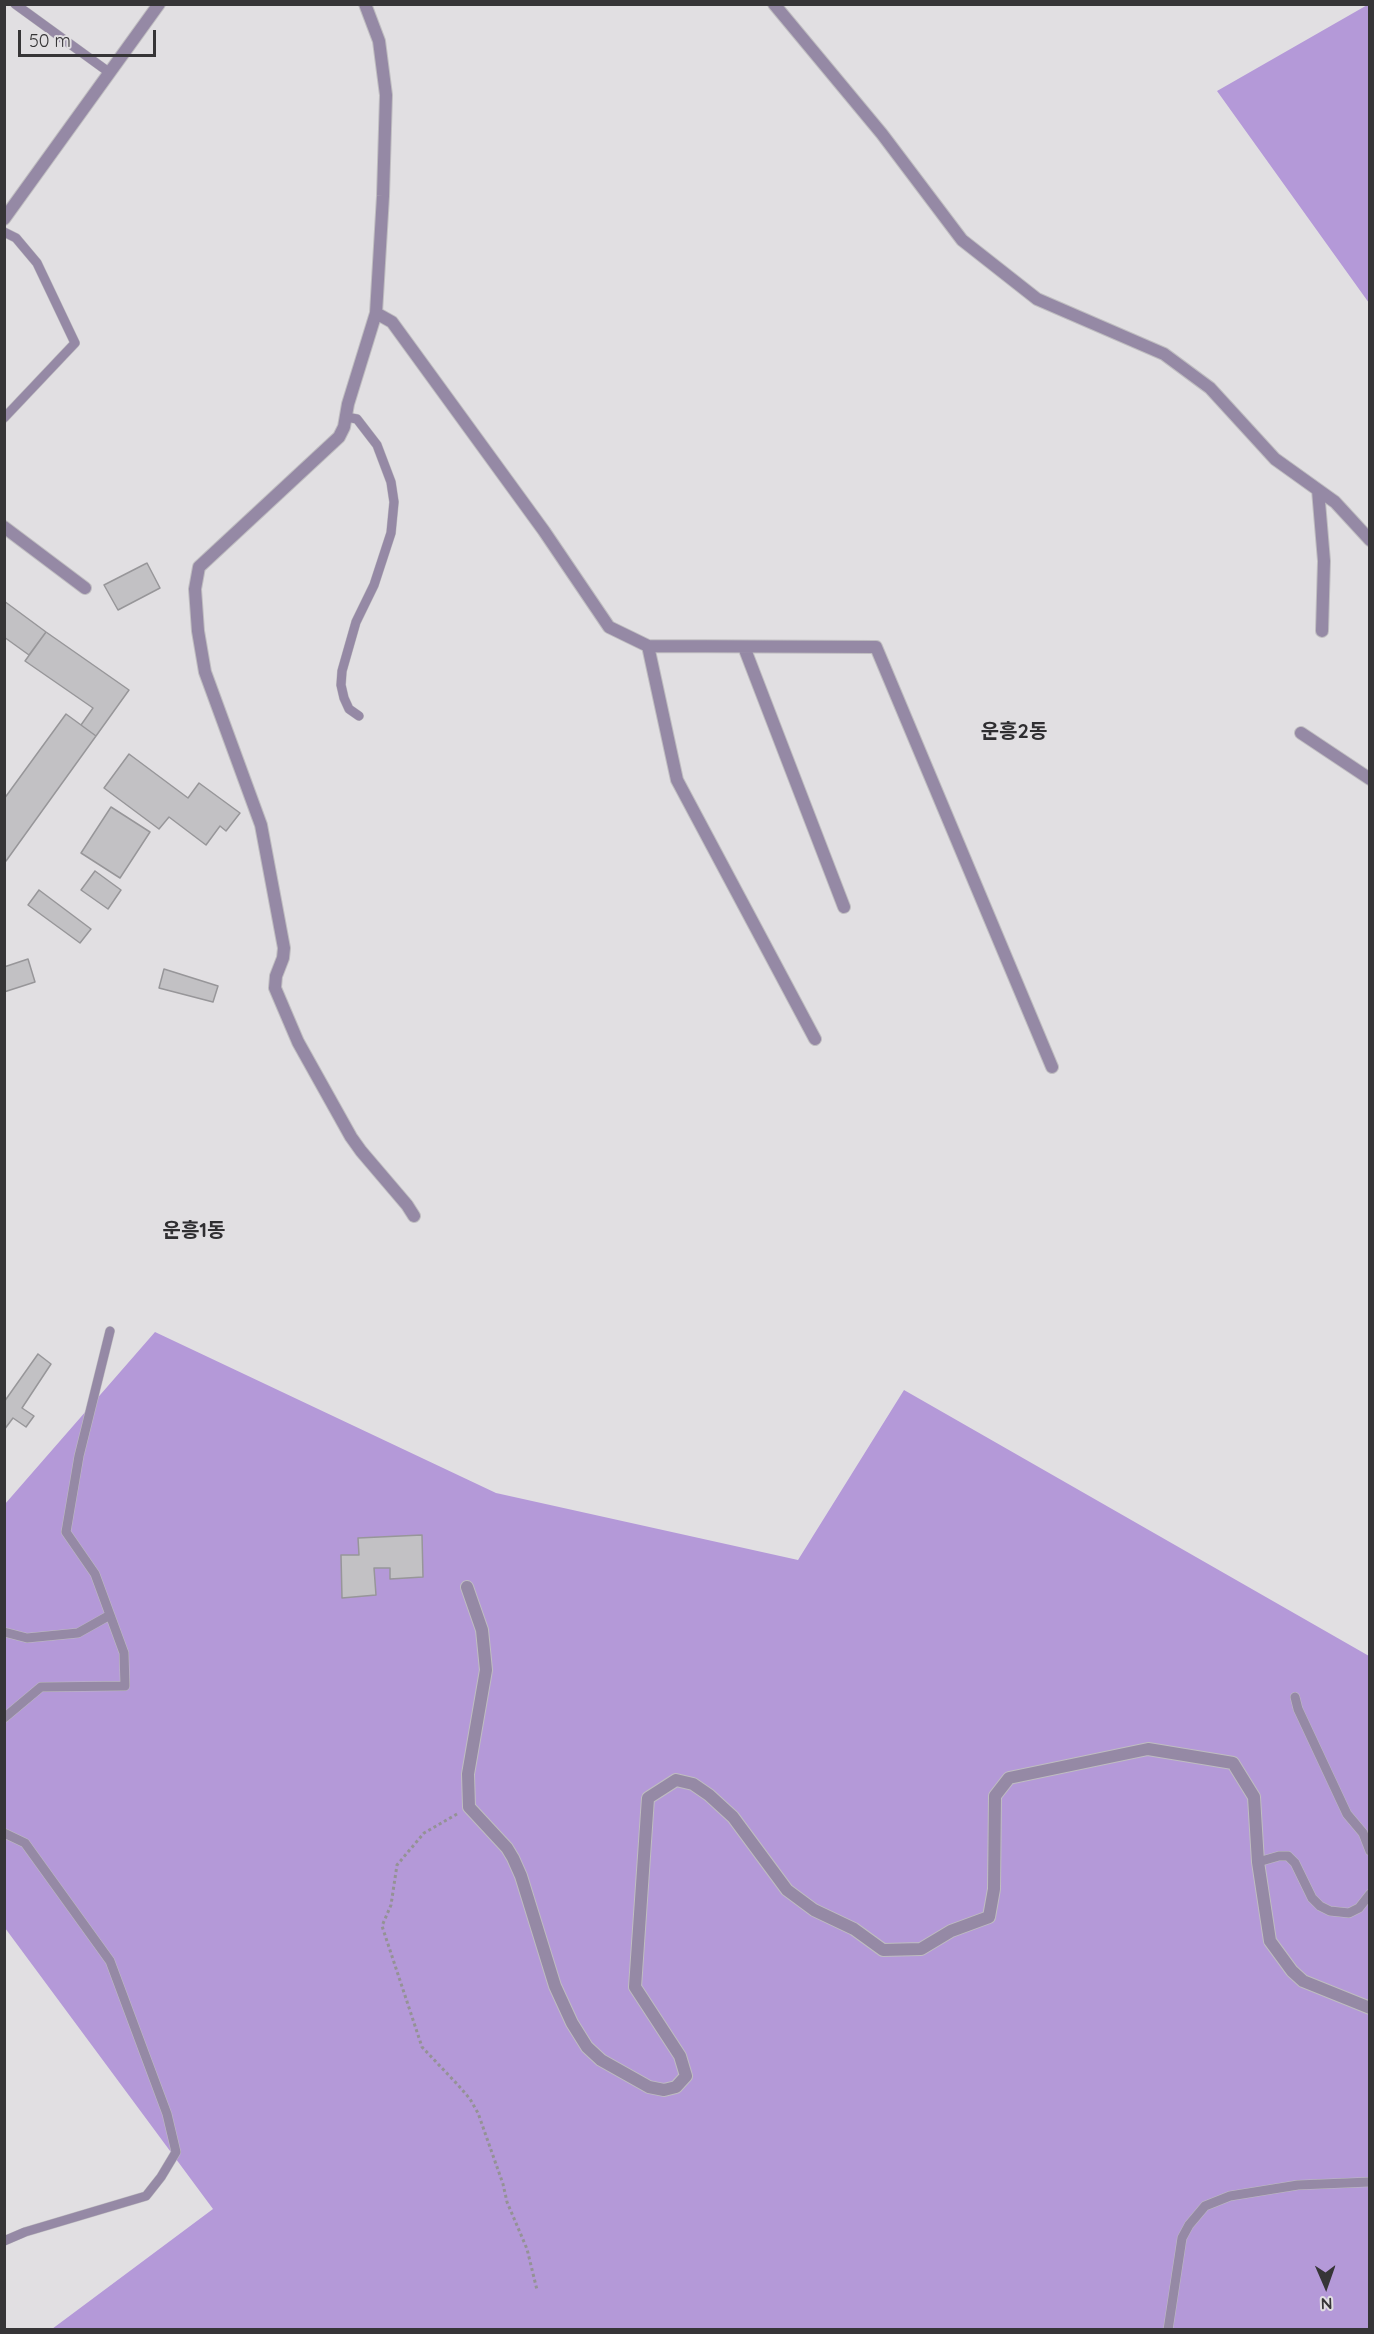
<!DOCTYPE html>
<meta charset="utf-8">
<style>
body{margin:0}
#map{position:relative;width:1374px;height:2334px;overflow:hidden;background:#e1dfe2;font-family:Quicksand,sans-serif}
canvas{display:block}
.frame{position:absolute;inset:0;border:6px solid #363537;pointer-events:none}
.north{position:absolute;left:1296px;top:2256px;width:60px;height:60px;-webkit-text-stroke:4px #e1dfe2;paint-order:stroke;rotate:178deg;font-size:16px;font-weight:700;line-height:24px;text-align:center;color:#363537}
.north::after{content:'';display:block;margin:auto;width:21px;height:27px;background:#363537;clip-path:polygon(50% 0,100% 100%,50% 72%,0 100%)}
.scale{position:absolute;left:18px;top:30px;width:138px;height:27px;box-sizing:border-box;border:3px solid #363537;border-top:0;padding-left:8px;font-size:18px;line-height:21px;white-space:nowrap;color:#363537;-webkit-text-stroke:4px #e1dfe2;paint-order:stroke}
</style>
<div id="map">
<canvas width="1374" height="2334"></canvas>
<div class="frame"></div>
<div class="north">N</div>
<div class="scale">50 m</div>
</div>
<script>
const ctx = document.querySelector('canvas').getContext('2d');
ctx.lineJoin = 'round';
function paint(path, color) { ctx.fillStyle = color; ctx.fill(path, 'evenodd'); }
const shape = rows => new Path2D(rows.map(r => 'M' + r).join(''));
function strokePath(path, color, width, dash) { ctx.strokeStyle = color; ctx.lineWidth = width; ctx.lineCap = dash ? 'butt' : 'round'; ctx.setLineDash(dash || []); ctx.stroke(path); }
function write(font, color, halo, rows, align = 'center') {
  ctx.font = font + ' Quicksand,"Noto Sans KR",sans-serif'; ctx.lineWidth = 4.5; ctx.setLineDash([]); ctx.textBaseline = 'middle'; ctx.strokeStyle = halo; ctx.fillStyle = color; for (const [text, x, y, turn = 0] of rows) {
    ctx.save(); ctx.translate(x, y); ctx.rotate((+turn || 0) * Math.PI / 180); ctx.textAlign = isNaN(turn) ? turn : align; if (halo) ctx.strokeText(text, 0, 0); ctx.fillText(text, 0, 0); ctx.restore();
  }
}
paint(shape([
 [1369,4,1370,5,1369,303,1217,91],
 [155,1332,496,1493,798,1560,904,1390,1369,1656,1369,2329,52,2329,213,2209,5,1928,5,1504]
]), '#b499d8');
const building = shape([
 [147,563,160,588,118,610,104,585,147,563],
 [4,601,46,632,29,655,4,637,4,601],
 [46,632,129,690,96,736,81,725,93,708,25,661,46,632],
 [66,714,96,736,6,861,4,860,4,799,66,714],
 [129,754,188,798,199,783,240,813,226,831,220,826,206,845,169,817,159,829,104,788,129,754],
 [111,807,150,832,120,878,81,853,111,807],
 [95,871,121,890,108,909,81,890,95,871],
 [39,890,91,929,80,943,28,905,39,890],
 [28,959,35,982,4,992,4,967,28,959],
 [164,969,218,986,213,1002,159,988,164,969],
 [38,1354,51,1364,22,1408,34,1416,26,1427,13,1418,4,1430,4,1402,38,1354],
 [422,1535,423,1577,390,1579,390,1568,374,1568,376,1595,342,1598,341,1555,359,1555,358,1538,422,1535]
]);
paint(building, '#c2c1c4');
strokePath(building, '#979699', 1.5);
const service = shape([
 [15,4,110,73],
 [4,232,16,238,37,263,75,343,4,418],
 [346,417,357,419,377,445,391,482,394,502,391,533,374,585,356,622,342,671,341,685,344,698,349,709,359,716],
 [4,1632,27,1638,78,1633,110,1615],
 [1295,1697,1298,1709,1347,1814,1363,1833,1370,1851],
 [4,1718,41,1687,125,1686,124,1653,95,1574,66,1532,79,1456,110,1331],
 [4,1833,25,1843,110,1961,167,2114,176,2152,161,2177,146,2196,25,2232,4,2241],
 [1258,1862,1279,1856,1288,1856,1295,1863,1312,1898,1320,1906,1330,1911,1349,1913,1359,1908,1370,1894],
 [1168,2330,1182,2238,1189,2225,1205,2206,1230,2196,1298,2185,1370,2182]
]);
const minor = shape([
 [365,4,379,41,386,95,383,196,376,313,348,404,344,427,339,437,199,567,195,589,198,631,205,672,261,825,284,948,283,958,276,976,275,988,298,1042,351,1137,361,1151,407,1205,414,1216],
 [774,4,882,134,962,240,1037,299,1164,354,1210,388,1275,459,1335,502,1370,540],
 [4,219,159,4],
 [376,313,392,322,544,531,609,627,648,646,876,647,1052,1067],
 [1318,490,1324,561,1322,631],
 [4,527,85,588],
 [648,646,677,780,815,1039],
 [744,647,844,907],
 [1301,733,1370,779],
 [467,1587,482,1630,486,1670,468,1774,469,1807,507,1848,513,1858,521,1876,555,1986,572,2023,587,2047,601,2060,649,2087,664,2090,676,2087,686,2076,680,2056,635,1987,648,1798,676,1780,693,1784,709,1795,733,1817,787,1890,814,1910,854,1929,883,1950,921,1949,951,1931,989,1917,994,1889,995,1796,1009,1778,1148,1749,1233,1763,1254,1797,1258,1862,1270,1941,1292,1971,1303,1981,1370,2008]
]);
strokePath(service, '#bfbdc0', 10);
strokePath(minor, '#bfbdc0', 14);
strokePath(shape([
 [457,1814,424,1833,397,1865,391,1905,382,1926,422,2047,458,2085,470,2099,478,2113,503,2184,507,2202,527,2249,537,2290]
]), '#949295', 3, [3, 3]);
strokePath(service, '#9589a5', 9);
strokePath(minor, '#9589a5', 12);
write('bold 20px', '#2f2e31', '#e1dfe2', [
 ["운흥2동",1014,732],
 ["운흥1동",194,1231]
]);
</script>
